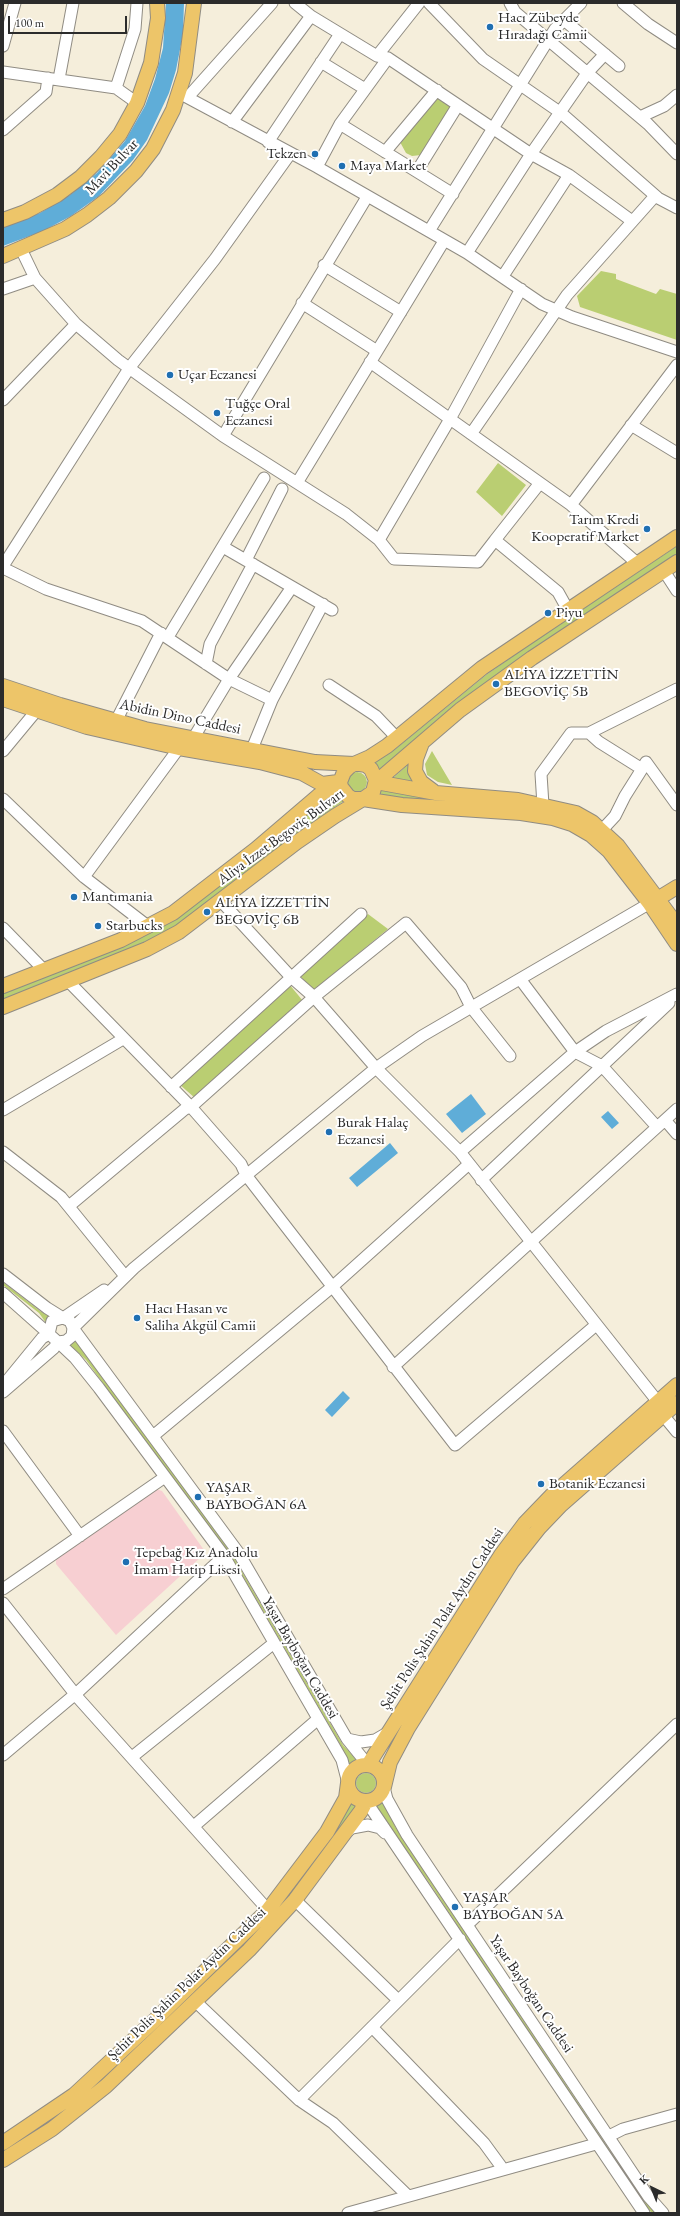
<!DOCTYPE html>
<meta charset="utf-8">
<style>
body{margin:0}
#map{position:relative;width:680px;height:2216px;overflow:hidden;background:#f5eedb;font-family:"EB Garamond",serif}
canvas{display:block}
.frame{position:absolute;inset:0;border:4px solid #2b2b2b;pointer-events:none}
.north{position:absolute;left:632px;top:2168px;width:40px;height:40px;-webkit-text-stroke:3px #fff;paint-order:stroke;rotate:317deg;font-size:11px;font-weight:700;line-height:16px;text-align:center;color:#2b2b2b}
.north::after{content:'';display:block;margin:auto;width:14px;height:18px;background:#2b2b2b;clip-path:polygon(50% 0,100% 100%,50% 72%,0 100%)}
.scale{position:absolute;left:8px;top:16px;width:119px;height:18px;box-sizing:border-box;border:2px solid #2b2b2b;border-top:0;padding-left:5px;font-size:12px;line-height:14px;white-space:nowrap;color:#2b2b2b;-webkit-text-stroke:3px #fff;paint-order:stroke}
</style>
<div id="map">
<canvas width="680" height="2216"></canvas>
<div class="frame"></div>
<div class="north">K</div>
<div class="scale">100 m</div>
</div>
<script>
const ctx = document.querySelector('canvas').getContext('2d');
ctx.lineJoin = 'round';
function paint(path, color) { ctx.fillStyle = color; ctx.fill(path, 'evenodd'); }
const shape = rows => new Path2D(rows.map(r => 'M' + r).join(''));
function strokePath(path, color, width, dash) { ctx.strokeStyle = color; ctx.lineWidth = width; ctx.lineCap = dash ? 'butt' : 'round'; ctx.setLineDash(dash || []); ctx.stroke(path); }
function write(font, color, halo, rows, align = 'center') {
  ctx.font = font + ' "EB Garamond",serif'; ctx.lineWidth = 4; ctx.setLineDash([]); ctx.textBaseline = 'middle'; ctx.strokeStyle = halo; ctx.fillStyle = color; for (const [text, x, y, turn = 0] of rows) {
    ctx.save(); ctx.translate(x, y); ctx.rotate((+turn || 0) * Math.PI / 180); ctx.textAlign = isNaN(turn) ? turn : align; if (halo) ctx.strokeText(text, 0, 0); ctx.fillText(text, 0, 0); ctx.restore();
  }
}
paint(shape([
 [156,1489,162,1491,204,1550,202,1556,116,1635,56,1564,56,1559]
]), '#f7cfd2');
paint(shape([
 [440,93,456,104,421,155,412,156,406,153,400,142],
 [601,271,616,274,616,279,656,294,660,289,677,294,677,340,580,307,577,296],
 [498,463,526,485,502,516,476,492],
 [677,546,677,554,416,740,380,769,372,762,393,751,486,675,516,654],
 [432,751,452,785,438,782,427,775,425,764],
 [410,763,417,784,393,778],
 '347 782a10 10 0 1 1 20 0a10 10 0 1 1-20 0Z',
 [384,786,508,804,593,831,375,796],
 [332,792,344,801,323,815,181,924,143,944,3,1000,3,993,139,938,176,919,292,830],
 [368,914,388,929,314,990,300,976,300,973],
 [289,984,303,1001,195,1098,179,1084],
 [3,1282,40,1311,51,1317,46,1323,39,1313,3,1285],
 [76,1340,230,1551,343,1745,357,1760,349,1765,341,1746,241,1573,86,1360,70,1345],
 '356 1783a10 10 0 1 1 20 0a10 10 0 1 1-20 0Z',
 [350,1800,358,1806,296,1888,258,1932,91,2091,68,2110,3,2153,3,2150,276,1910,320,1853],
 [382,1800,396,1828,628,2178,655,2213,652,2213,646,2206,626,2180,430,1884,375,1806]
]), '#bace72');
paint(shape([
 [166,3,184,3,183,34,176,70,169,93,147,140,133,160,99,196,71,216,43,231,3,246,3,227,40,213,70,195,97,173,125,141,145,106,155,79,163,48],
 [471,1094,486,1114,462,1133,446,1114],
 [608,1111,619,1123,612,1129,601,1117],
 [390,1143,398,1153,357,1187,349,1178],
 [343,1391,350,1398,332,1417,325,1410]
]), '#5fadd8');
const minor = shape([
 [295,3,311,16,377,56,388,58,531,154,569,175,632,221],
 [429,3,483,59,561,113,658,198,677,208],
 [510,3,515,12,648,124,677,154],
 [623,3,648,24,677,43],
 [564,20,619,66],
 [3,46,15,3],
 [377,56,419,3],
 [321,62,365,89],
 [3,72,116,88,137,103],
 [59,79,73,3],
 [116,88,135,29,137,3],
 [179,93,317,167,467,253,542,304,572,317,677,352],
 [188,97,272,3],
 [640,117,664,106,677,95],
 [232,122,311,16],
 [340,124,453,194],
 [3,130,46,92,48,78],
 [268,142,340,34],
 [385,152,437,90],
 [317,167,340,124,388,58],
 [417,171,458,105],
 [429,231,555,29,581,3],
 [467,253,531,154,588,72,605,54],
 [324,265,401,312],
 [503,276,569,175],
 [3,289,35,278],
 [302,303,377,351],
 [76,324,118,360,223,436,346,514,379,540,394,559,478,562,495,540,558,592,568,610],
 [370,362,571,505,638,564],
 [3,400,76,324,35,278,21,249],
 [631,425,677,453],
 [471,434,567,295,655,196],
 [223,436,367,197],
 [297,483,444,241],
 [571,505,677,365],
 [379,540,450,419,521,289],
 [495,540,540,483],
 [223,547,332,610],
 [246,560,282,489],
 [3,566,130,367,215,259,290,154],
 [3,568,46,589,142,621,229,679,194,737],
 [664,571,677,591],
 [168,637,264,478],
 [206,664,210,644,253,564],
 [329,685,376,716,397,738],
 [272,700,229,679,292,587],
 [116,721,161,633],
 [589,733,677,689],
 [252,749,272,700,323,604],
 [3,751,37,710],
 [642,769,646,762,677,805],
 [3,799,84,877,149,927],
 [543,805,541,774,571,733,589,733,599,742,642,769,625,796,615,816,602,830],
 [84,877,179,748],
 [221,901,290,976,314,997,376,1068,460,1152,658,1402],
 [3,928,44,970],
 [520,979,575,1052,602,1066,657,1127],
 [68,981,191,1107,241,1164,246,1175,455,1445,596,1325],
 [171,1087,361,914],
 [3,1110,123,1039],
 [665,1120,677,1134],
 [3,1152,61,1197,125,1276],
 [460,1152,575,1052,606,1031,677,994],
 [481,1180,669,1003],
 [69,1206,185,1109,191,1107,314,997,406,923,461,987,471,1007,510,1056],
 [3,1274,47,1308,63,1318,70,1321,73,1328,72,1336,66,1341,58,1342,49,1334,52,1321,63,1318,104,1290],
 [3,1293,49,1334],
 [73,1328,134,1268,376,1068,422,1036,657,899],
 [73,1328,238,1552,347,1739,368,1765],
 [58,1342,75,1358,99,1388,224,1556,342,1760,348,1783],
 [393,1367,677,1109],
 [6,1382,42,1338,49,1334],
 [3,1392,54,1348,58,1342],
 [663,1415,677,1432],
 [3,1431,80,1536],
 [153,1436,332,1287,469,1164],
 [3,1589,165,1477],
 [3,1603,79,1699,268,1910],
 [347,1739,361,1742,375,1740,387,1733],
 [3,1755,79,1691,224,1556],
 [132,1757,274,1643],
 [384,1787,387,1799,407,1835,648,2196,663,2213],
 [366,1801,644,2213],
 [194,1826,318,1719],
 [345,1833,352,1828,368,1825,380,1828,385,1833],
 [295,1900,398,2000],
 [467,1925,677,1724],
 [195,2001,299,2100,333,2123,407,2195],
 [372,2027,484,2143,503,2169],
 [299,2100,460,1939],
 [609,2136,623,2129,677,2114],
 [348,2213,596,2144]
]);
const major = shape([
 [3,220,25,212,57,195,81,177,101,157,120,134,137,103,151,63,158,18,157,3],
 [3,256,65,229,87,215,109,198,136,171,153,149,173,110,185,73,194,3],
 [3,686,60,705,145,729,315,762,354,764,360,764,366,765,371,769,376,780,373,792,363,799,353,799,348,796,341,787,340,782,344,772,349,767,354,764,370,757,387,746,482,668,677,537],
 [3,699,87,727,179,748,260,762,302,773,322,784,338,782],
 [422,743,416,759,415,771,421,782,433,791],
 [376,782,460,710,532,658,677,562],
 [376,782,436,793,518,800,576,813,592,822,618,846,677,925],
 [363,799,402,805,521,813,553,818,572,824,591,835,609,851,650,904,677,944],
 [659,898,677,887],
 [3,986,121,940,173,913,256,849,318,796,340,782],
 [3,1007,147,949,179,932,297,842,335,816,363,799],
 [368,1765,501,1555,525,1523,551,1496,677,1385],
 '348 1783a18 18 0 1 1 36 0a18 18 0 1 1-36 0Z',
 [384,1787,390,1762,408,1728,512,1562,539,1528,561,1505,677,1403],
 [3,2143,74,2095,156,2019,268,1910,327,1832,346,1798,348,1783],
 [3,2160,52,2129,106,2086,249,1950,295,1900,361,1811,366,1801]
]);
strokePath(minor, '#908c83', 13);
strokePath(major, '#908c83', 16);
strokePath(minor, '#fff', 11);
strokePath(major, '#edc569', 14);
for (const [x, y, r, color] of [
 [490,27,4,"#1f6fb2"],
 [315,154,4,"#1f6fb2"],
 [342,166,4,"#1f6fb2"],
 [170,375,4,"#1f6fb2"],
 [217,413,4,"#1f6fb2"],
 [647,529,4,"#1f6fb2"],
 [548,613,4,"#1f6fb2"],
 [496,684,4,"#1f6fb2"],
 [74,897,4,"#1f6fb2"],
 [207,912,4,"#1f6fb2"],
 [98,926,4,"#1f6fb2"],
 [329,1132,4,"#1f6fb2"],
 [137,1318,4,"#1f6fb2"],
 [541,1484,4,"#1f6fb2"],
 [198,1497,4,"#1f6fb2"],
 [126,1562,4,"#1f6fb2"],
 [455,1907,4,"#1f6fb2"]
]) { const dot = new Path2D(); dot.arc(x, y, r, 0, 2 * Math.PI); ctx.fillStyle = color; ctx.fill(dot); strokePath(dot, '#fff', 1.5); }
write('15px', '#2b2b2b', '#fff', [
 ["Hacı Zübeyde",498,18],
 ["Hıradağı Camii",498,35],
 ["Tekzen",307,154,"right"],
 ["Maya Market",350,166],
 ["Uçar Eczanesi",178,375],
 ["Tuğçe Oral",225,404],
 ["Eczanesi",225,421],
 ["Tarım Kredi",639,520,"right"],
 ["Kooperatif Market",639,537,"right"],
 ["Piyu",556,613],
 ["ALİYA İZZETTİN",504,675],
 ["BEGOVİÇ 5B",504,692],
 ["Mantımania",82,897],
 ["ALİYA İZZETTİN",215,903],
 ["BEGOVİÇ 6B",215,920],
 ["Starbucks",106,926],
 ["Burak Halaç",337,1123],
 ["Eczanesi",337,1140],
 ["Hacı Hasan ve",145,1309],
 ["Saliha Akgül Camii",145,1326],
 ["Botanik Eczanesi",549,1484],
 ["YAŞAR",206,1488],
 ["BAYBOĞAN 6A",206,1505],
 ["Tepebağ Kız Anadolu",134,1553],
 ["İmam Hatip Lisesi",134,1570],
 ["YAŞAR",463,1898],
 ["BAYBOĞAN 5A",463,1915]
], 'left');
write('15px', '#2b2b2b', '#fff', [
 ["Mavi Bulvar",112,167,-47],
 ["Abidin Dino Caddesi",180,717,12],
 ["Aliya İzzet Begoviç Bulvarı",281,837,-36],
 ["Şehit Polis Şahin Polat Aydın Caddesi",442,1619,-57],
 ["Yaşar Bayboğan Caddesi",300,1658,60],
 ["Şehit Polis Şahin Polat Aydın Caddesi",187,1984,-44],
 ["Yaşar Bayboğan Caddesi",531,1994,56]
]);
</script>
